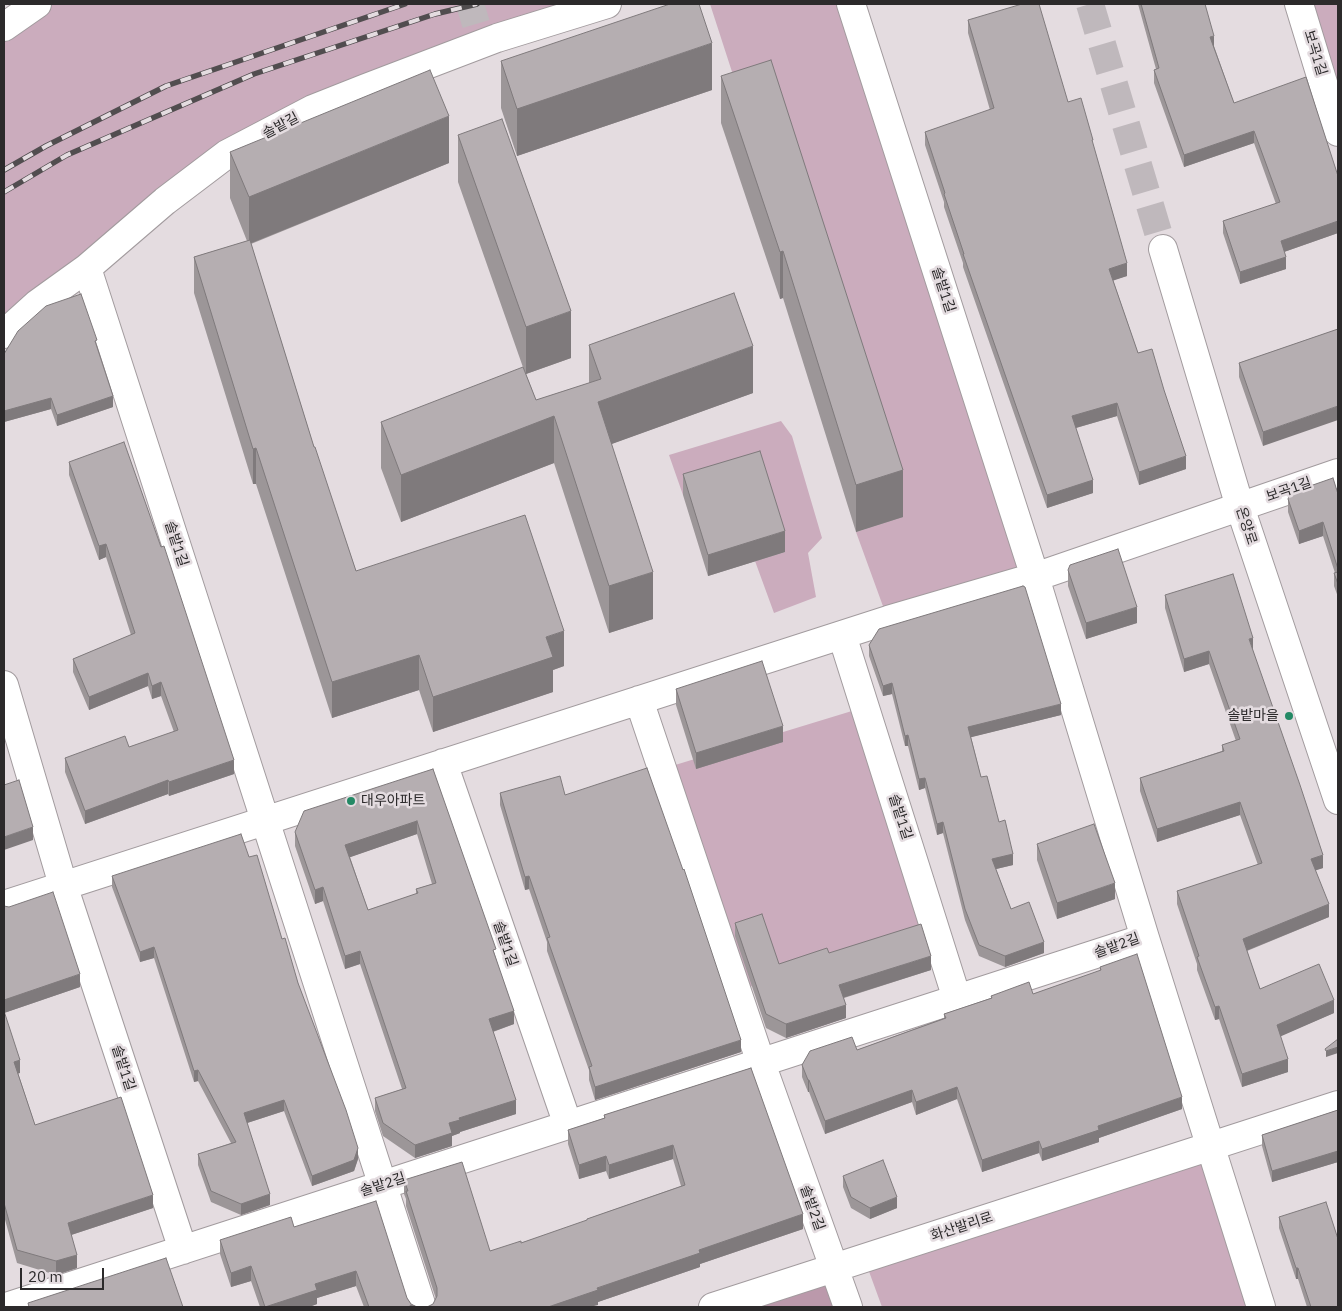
<!DOCTYPE html>
<meta charset="utf-8">
<style>
body{margin:0}
#map{position:relative;width:1342px;height:1311px;overflow:hidden;background:#e4dce0;font-family:"IBM Plex Sans",sans-serif}
canvas{display:block}
.frame{position:absolute;inset:0;border:5px solid #2c2a2b;pointer-events:none}
.scale{position:absolute;left:20px;top:1268px;width:84px;height:22px;box-sizing:border-box;border:2px solid #2c2a2b;border-top:0;padding-left:6px;font-size:15px;line-height:18px;white-space:nowrap;color:#2c2a2b;-webkit-text-stroke:4px #e4dce0;paint-order:stroke}
</style>
<div id="map">
<canvas width="1342" height="1311"></canvas>
<div class="frame"></div>
<div class="scale">20 m</div>
</div>
<script>
const ctx = document.querySelector('canvas').getContext('2d');
ctx.lineJoin = 'round';
function paint(path, color) { ctx.fillStyle = color; ctx.fill(path, 'evenodd'); }
const shape = rows => new Path2D(rows.map(r => 'M' + r).join(''));
function strokePath(path, color, width, dash) { ctx.strokeStyle = color; ctx.lineWidth = width; ctx.lineCap = dash ? 'butt' : 'round'; ctx.setLineDash(dash || []); ctx.stroke(path); }
function write(font, color, halo, rows, align = 'center') {
  ctx.font = font + ' "IBM Plex Sans","Noto Sans KR",sans-serif'; ctx.lineWidth = 5; ctx.setLineDash([]); ctx.textBaseline = 'middle'; ctx.strokeStyle = halo; ctx.fillStyle = color; for (const [text, x, y, turn = 0] of rows) {
    ctx.save(); ctx.translate(x, y); ctx.rotate((+turn || 0) * Math.PI / 180); ctx.textAlign = isNaN(turn) ? turn : align; if (halo) ctx.strokeText(text, 0, 0); ctx.fillText(text, 0, 0); ctx.restore();
  }
}
paint(shape([
 [37,4,607,4,227,154,4,334,4,28],
 [710,4,851,4,1035,577,888,620,856,532,902,517,746,115],
 [1299,4,1338,4,1338,128],
 [781,421,792,436,822,538,808,553,816,597,774,613,755,561,785,552,760,472,683,495,669,455],
 [865,707,934,927,737,991,662,769],
 [1206,1156,1252,1307,882,1307,867,1266]
]), '#cbacbd');
paint(shape([
 [831,1273,844,1307,717,1307]
]), '#bb99ab');
strokePath(shape([
 [470,4,476,24]
]), '#bfb8bc', 28, [28, 14]);
strokePath(shape([
 [1090,4,1163,249]
]), '#bfb8bc', 28, [28, 14]);
const minor = shape([
 [851,4,1035,577,1145,938,1261,1307],
 [1299,4,1338,132],
 [4,27,37,4],
 [87,268,422,1307],
 [4,334,37,304,87,268,165,201,227,154,313,109,366,88,497,38,607,4],
 [842,635,957,999],
 [4,685,63,885,183,1250],
 [639,700,761,1063,848,1307],
 [443,763,568,1125],
 [4,905,888,620,1035,577,1338,473],
 [6,1307,1145,938],
 [713,1307,1338,1105]
]);
const major = shape([
 [1163,249,1240,507,1338,800]
]);
strokePath(minor, '#a29b9e', 30);
strokePath(major, '#a29b9e', 30);
strokePath(minor, '#fff', 28);
strokePath(major, '#fff', 28);
const rail = shape([
 [4,170,46,146,166,86,405,4],
 [4,192,67,155,254,74,435,14,477,4]
]);
strokePath(rail, '#514d4f', 5.5);
strokePath(rail, '#e4dce0', 4, [11]);
paint(shape([
 [1138,4,1205,4,1214,46,1234,103,1338,176,1338,233,1284,252,1286,269,1240,284,1223,233,1223,221,1276,204,1254,143,1184,167,1154,83,1154,70,1156,69],
 [968,20,1068,102,1093,146,1127,276,1113,280,1138,353,1186,469,1139,485,1117,416,1076,428,1093,493,1047,508,963,267,963,263,944,207,944,202,925,145,925,132,990,110,968,33],
 [501,61,712,90,517,156,501,108],
 [721,76,903,517,856,532,783,298,780,299,721,123],
 [458,135,571,358,526,374,536,400,589,383,589,345,753,393,611,444,653,619,609,633,554,463,401,522,381,468,381,422,525,373,458,182],
 [230,152,449,163,251,244,314,447,356,571,564,666,553,670,553,692,433,732,419,690,332,718,256,484,253,484,194,293,194,257,247,241,230,198],
 [1338,329,1263,446,1239,377,1239,363],
 [97,346,113,407,57,426,51,409,4,422,4,354],
 [69,462,234,774,169,796,168,794,85,824,65,772,65,758,129,747,174,732,161,696,152,699,148,686,89,710,73,672,73,659,131,635,106,557,99,560,69,475],
 [683,474,785,552,708,576,683,495],
 [1338,494,1338,597,1334,586,1334,573,1335,573,1323,536,1299,544,1288,512,1288,499],
 [1068,570,1137,623,1086,639,1068,586],
 [1165,595,1253,651,1323,868,1315,870,1329,917,1247,951,1260,989,1334,1013,1280,1036,1288,1072,1242,1087,1219,1019,1215,1020,1197,970,1197,964,1177,904,1177,891,1258,865,1240,815,1157,842,1140,791,1140,778,1222,751,1222,745,1236,741,1209,664,1184,672,1165,608],
 [869,645,1061,715,971,737,981,777,999,822,1013,865,996,869,1011,909,1044,953,1005,967,979,956,965,920,943,833,937,835,925,788,919,790,908,746,905,746,892,694,883,696,869,656],
 [676,689,783,742,696,769,676,705],
 [433,769,496,958,514,1024,493,1032,516,1114,460,1132,460,1133,452,1136,452,1146,415,1158,383,1136,375,1111,375,1098,402,1089,360,964,345,969,323,901,315,904,295,846,295,832],
 [417,834,432,884,416,889,416,894,368,910,350,857],
 [500,793,565,795,741,1052,595,1100,589,1080,589,1070,547,951,547,942,529,889,525,890,500,805],
 [1037,844,1115,899,1057,919,1037,860],
 [249,857,282,939,298,983,358,1159,354,1171,312,1186,284,1111,247,1123,270,1205,241,1215,211,1202,198,1165,198,1154,231,1143,198,1081,194,1082,154,958,140,962,112,887,112,876],
 [4,906,80,987,4,1013,20,1073,18,1073,35,1125,153,1208,71,1235,77,1268,56,1275,17,1263,4,1216],
 [735,923,779,964,829,953,931,970,844,998,846,1018,786,1038,766,1028,735,936],
 [1100,967,1182,1109,1099,1138,1099,1142,1042,1161,1039,1153,982,1172,957,1099,916,1115,912,1102,825,1134,809,1092,808,1092,802,1077,802,1065,857,1050,944,1018,944,1014,991,998,991,996,1033,994,1100,971],
 [751,1068,803,1229,700,1264,700,1267,598,1302,598,1305,433,1304,436,1299,406,1206,406,1199,404,1194,404,1180,490,1251,521,1243,587,1221,587,1219,681,1186,673,1159,609,1179,606,1171,579,1179,568,1144,568,1130,604,1118,604,1115],
 [1338,1110,1338,1162,1272,1182,1262,1146,1262,1135],
 [843,1176,897,1208,870,1219,851,1208,843,1187],
 [1279,1217,1338,1307,1307,1307,1298,1279,1296,1279,1279,1228],
 [294,1227,407,1298,411,1304,417,1307,364,1307,356,1286,317,1298,317,1304,309,1307,260,1307,251,1281,231,1287,220,1254,220,1240]
]), '#9c9698');
paint(shape([
 [1214,36,1214,48,1210,37],
 [712,43,712,90,517,156,517,109],
 [449,116,449,163,249,244,249,197],
 [1254,131,1254,143,1184,167,1184,155],
 [1338,221,1338,233,1281,253,1281,241],
 [783,251,783,298,780,299,780,252],
 [1286,257,1286,269,1240,284,1240,272],
 [1127,263,1127,276,1109,282,1109,269],
 [571,311,571,358,526,374,526,327],
 [753,346,753,393,598,449,598,402],
 [113,396,113,407,57,426,57,415],
 [51,398,51,409,4,422,4,411],
 [1117,403,1117,416,1072,429,1072,416],
 [1338,406,1338,420,1263,446,1263,432],
 [554,416,554,463,401,522,401,475],
 [256,448,256,484,253,484,253,449],
 [1186,456,1186,469,1139,485,1139,472],
 [903,470,903,517,856,532,856,485],
 [1093,480,1093,493,1047,508,1047,495],
 [1323,522,1323,536,1299,544,1299,531],
 [785,531,785,552,708,576,708,555],
 [106,544,106,557,99,560,99,546],
 [653,572,653,619,609,633,609,586],
 [1137,607,1137,623,1086,639,1086,623],
 [564,631,564,666,553,670,553,692,433,732,433,697,546,637],
 [1253,638,1253,651,1249,639],
 [1209,651,1209,664,1184,672,1184,659],
 [419,655,419,690,332,718,332,682],
 [148,673,148,686,89,710,89,697],
 [161,682,161,696,152,699,152,686],
 [892,683,892,694,883,696,883,686],
 [1061,704,1061,715,968,738,968,727],
 [783,726,783,742,696,769,696,753],
 [908,735,908,746,905,746,905,736],
 [234,760,234,774,169,796,169,782],
 [925,778,925,788,919,790,919,779],
 [168,780,168,794,85,824,85,811],
 [1240,802,1240,815,1157,842,1157,829],
 [417,821,417,834,345,859,345,845],
 [943,822,943,833,937,835,937,824],
 [33,827,33,840,4,850,4,837],
 [1013,854,1013,865,992,870,992,859],
 [1323,855,1323,868,1311,872,1311,859],
 [529,876,529,889,525,890,525,877],
 [1115,883,1115,899,1057,919,1057,903],
 [323,887,323,901,315,904,315,890],
 [1329,904,1329,917,1243,952,1243,939],
 [1044,942,1044,953,1005,967,1005,956],
 [154,947,154,958,140,962,140,952],
 [360,951,360,964,345,969,345,956],
 [931,956,931,970,839,999,839,985],
 [80,974,80,987,4,1013,4,1000],
 [1334,1000,1334,1013,1277,1038,1277,1025],
 [846,1005,846,1018,786,1038,786,1024],
 [1219,1006,1219,1019,1215,1020,1215,1007],
 [514,1011,514,1024,489,1033,489,1019],
 [741,1040,741,1052,595,1100,595,1087],
 [1338,1047,1338,1053,1326,1057,1326,1051],
 [1288,1059,1288,1072,1242,1087,1242,1074],
 [20,1060,20,1073,14,1075,14,1062],
 [198,1070,198,1081,194,1082,194,1071],
 [808,1080,809,1080,809,1092,808,1092],
 [957,1087,957,1099,916,1115,916,1102],
 [912,1090,912,1102,825,1134,825,1121],
 [1182,1097,1182,1109,1099,1138,1099,1142,1042,1161,1042,1149,1098,1126],
 [284,1100,284,1111,244,1124,244,1113],
 [516,1100,516,1114,460,1132,460,1133,452,1136,452,1146,415,1158,415,1145,449,1123,459,1118],
 [1039,1141,1039,1153,982,1172,982,1160],
 [673,1145,673,1159,609,1179,609,1165],
 [358,1148,358,1159,354,1171,312,1186,312,1176],
 [1338,1151,1338,1162,1272,1182,1272,1171],
 [606,1156,606,1171,579,1179,579,1165],
 [270,1194,270,1205,241,1215,241,1204],
 [153,1195,153,1208,68,1236,68,1223],
 [897,1197,897,1208,870,1219,870,1208],
 [803,1214,803,1229,700,1264,700,1267,598,1302,598,1305,590,1307,548,1307,699,1250],
 [77,1255,77,1268,56,1275,56,1261],
 [251,1266,251,1281,231,1287,231,1273],
 [1296,1268,1298,1268,1298,1279,1296,1279],
 [356,1271,356,1286,317,1298,317,1304,309,1307,266,1307,315,1284]
]), '#7f7a7c');
const building = shape([
 [670,4,699,4,712,43,517,109,501,61,670,4],
 [1022,4,1039,4,1068,102,1081,98,1093,140,1092,140,1127,263,1109,269,1138,353,1152,349,1164,390,1186,456,1139,472,1117,403,1072,416,1093,480,1047,495,963,254,964,254,944,194,945,193,925,132,994,108,968,20,1022,4],
 [1141,4,1205,4,1214,36,1210,37,1234,103,1306,77,1338,176,1338,221,1281,241,1286,257,1240,272,1223,221,1280,202,1254,131,1184,155,1154,70,1159,68,1141,4],
 [771,60,903,470,856,485,783,251,780,252,721,76,771,60],
 [430,70,449,116,249,197,230,152,430,70],
 [502,119,571,311,526,327,458,135,502,119],
 [250,240,314,447,315,447,356,571,525,515,564,631,546,637,553,657,433,697,419,655,332,682,256,448,253,449,194,257,250,240],
 [734,293,753,346,598,402,653,572,609,586,554,416,401,475,381,422,523,367,536,400,601,379,589,345,734,293],
 [81,294,97,340,95,341,113,396,57,415,51,398,4,411,4,354,18,331,46,306,81,294],
 [1338,329,1338,406,1263,432,1239,363,1338,329],
 [124,442,161,547,164,546,234,760,169,782,168,780,85,811,65,758,125,736,129,747,178,730,161,682,152,686,148,673,89,697,73,659,135,633,106,544,99,546,69,462,124,442],
 [760,451,785,531,708,555,683,474,760,451],
 [1333,478,1338,494,1338,569,1323,522,1299,531,1288,499,1290,493,1333,478],
 [1118,549,1137,607,1086,623,1068,570,1070,565,1118,549],
 [1338,572,1338,584,1334,573,1338,572],
 [1233,574,1253,638,1249,639,1300,785,1323,855,1311,859,1329,904,1243,939,1260,989,1319,964,1334,1000,1277,1025,1288,1059,1242,1074,1219,1006,1215,1007,1197,957,1199,956,1177,891,1262,863,1240,802,1157,829,1140,778,1224,751,1222,745,1240,739,1209,651,1184,659,1165,595,1233,574],
 [1023,586,1025,587,1061,704,968,727,981,777,987,776,999,822,1005,820,1013,854,992,859,1011,909,1029,902,1044,942,1005,956,979,945,965,909,943,822,937,824,925,778,919,779,908,735,905,736,892,683,883,686,869,645,879,629,1023,586],
 [762,661,783,726,696,753,676,689,762,661],
 [647,768,683,870,684,869,741,1040,595,1087,589,1067,592,1066,547,938,550,937,529,876,525,877,500,793,560,776,565,795,647,768],
 [433,769,496,949,493,950,514,1011,489,1019,516,1100,459,1118,460,1120,449,1123,452,1133,415,1145,383,1123,375,1098,406,1088,360,951,345,956,323,887,315,890,295,832,304,811,433,769],
 [417,821,436,883,416,889,418,893,368,910,345,845,417,821],
 [19,780,33,827,4,837,4,785,19,780],
 [1094,824,1115,883,1057,903,1037,844,1094,824],
 [241,834,249,857,257,855,282,939,285,938,298,983,346,1110,358,1148,354,1160,312,1176,284,1100,244,1113,270,1194,241,1204,211,1191,198,1154,236,1142,198,1070,194,1071,154,947,140,952,112,876,241,834],
 [53,892,80,974,4,1000,4,906,9,907,53,892],
 [762,914,779,964,827,948,829,953,921,924,931,956,839,985,846,1005,786,1024,766,1014,735,923,762,914],
 [1137,954,1182,1097,1098,1126,1099,1130,1042,1149,1039,1141,982,1160,957,1087,916,1102,912,1090,825,1121,809,1080,808,1080,802,1065,810,1051,852,1037,857,1050,946,1018,944,1014,992,998,991,996,1029,982,1033,994,1101,970,1100,967,1137,954],
 [4,1011,20,1060,14,1062,35,1125,121,1097,153,1195,68,1223,77,1255,56,1261,17,1250,4,1203,4,1011],
 [1338,1039,1338,1047,1326,1051,1325,1049,1338,1039],
 [751,1068,803,1214,699,1250,700,1253,597,1288,598,1290,548,1307,427,1307,433,1304,437,1296,437,1288,406,1191,408,1191,404,1180,462,1162,490,1251,521,1241,521,1243,587,1220,587,1219,685,1185,673,1145,609,1165,606,1156,579,1165,568,1130,605,1118,604,1115,751,1068],
 [1338,1110,1338,1151,1272,1171,1262,1135,1338,1110],
 [883,1160,897,1197,870,1208,851,1197,843,1176,883,1160],
 [376,1201,407,1298,411,1304,417,1307,410,1305,411,1307,369,1307,356,1271,315,1284,317,1290,265,1307,251,1266,231,1273,220,1240,291,1217,294,1227,376,1201],
 [1326,1202,1338,1239,1338,1307,1311,1307,1298,1268,1296,1268,1279,1217,1326,1202],
 [166,1258,183,1307,29,1307,28,1303,166,1258]
]);
paint(building, '#b5aeb1');
strokePath(building, '#7f7a7c', 1);
for (const [x, y, r, color] of [
 [1289,716,5,"#248965"],
 [351,801,5,"#248965"]
]) { const dot = new Path2D(); dot.arc(x, y, r, 0, 2 * Math.PI); ctx.fillStyle = color; ctx.fill(dot); strokePath(dot, '#e4dce0', 2); }
write('14px', '#2c2a2b', '#e4dce0', [
 ["보곡1길",1315,53,73],
 ["솔밭길",281,126,-28],
 ["솔밭1길",943,290,72],
 ["보곡1길",1289,490,-19],
 ["온양로",1246,526,72],
 ["솔밭1길",176,544,72],
 ["솔밭1길",900,817,72],
 ["솔밭1길",505,944,71],
 ["솔밭2길",1117,946,-20],
 ["솔밭1길",123,1068,72],
 ["솔밭2길",383,1185,-18],
 ["솔밭2길",812,1208,70],
 ["화산발리로",962,1227,-18]
]);
write('14px', '#2c2a2b', '#e4dce0', [
 ["솔밭마을",1279,716],
 ["대우아파트",361,801,"left"]
], 'right');
</script>
